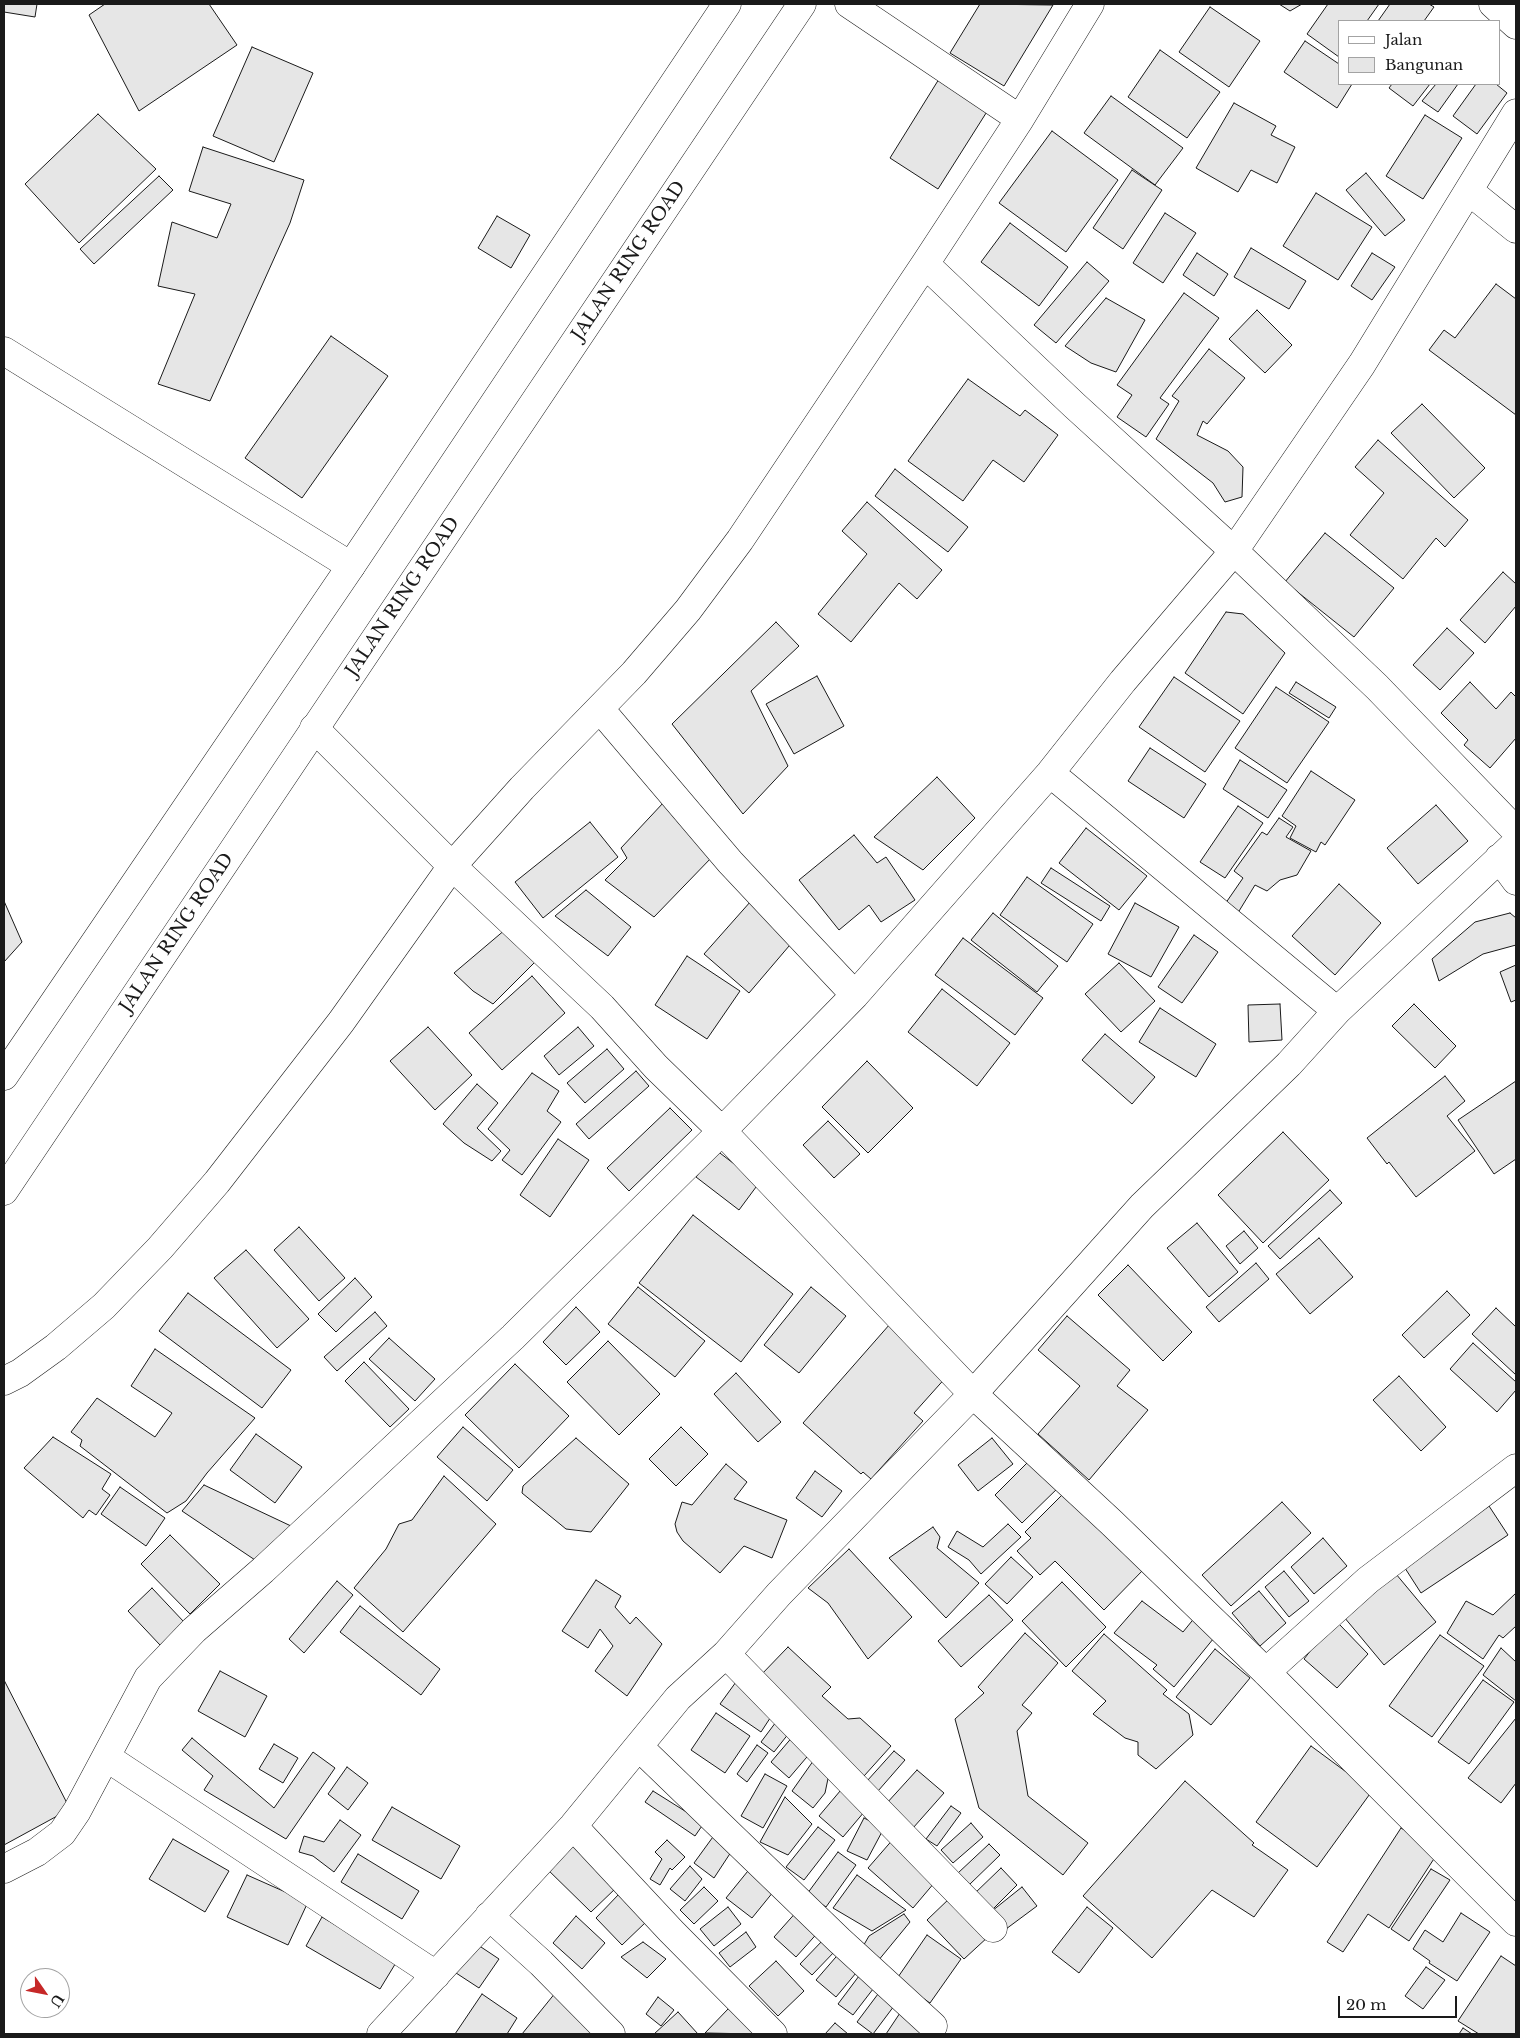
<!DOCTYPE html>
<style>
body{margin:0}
#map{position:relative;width:1520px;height:2038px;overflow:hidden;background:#fff;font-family:"Libre Baskerville",serif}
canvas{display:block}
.frame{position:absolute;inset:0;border:5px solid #1a1a1a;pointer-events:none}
.legend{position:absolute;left:1338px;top:20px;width:162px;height:65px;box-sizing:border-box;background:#fff;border:1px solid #a3a3a3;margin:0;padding:6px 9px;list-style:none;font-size:15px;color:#1a1a1a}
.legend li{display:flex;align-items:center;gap:10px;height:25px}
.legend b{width:25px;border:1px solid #a3a3a3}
.north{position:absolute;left:20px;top:1968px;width:50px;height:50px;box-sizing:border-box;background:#fff;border:1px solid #a3a3a3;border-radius:50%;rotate:123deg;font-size:14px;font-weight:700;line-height:20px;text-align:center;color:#1a1a1a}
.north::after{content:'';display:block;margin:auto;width:18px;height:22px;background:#c62828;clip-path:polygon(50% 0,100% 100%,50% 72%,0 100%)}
.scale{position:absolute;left:1338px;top:1996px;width:119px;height:22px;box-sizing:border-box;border:2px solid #1a1a1a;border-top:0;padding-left:6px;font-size:15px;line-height:18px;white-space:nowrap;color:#1a1a1a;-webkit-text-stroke:4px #fff;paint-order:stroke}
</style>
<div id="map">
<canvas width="1520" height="2038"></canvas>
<div class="frame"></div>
<ul class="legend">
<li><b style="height:6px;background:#fff"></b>Jalan</li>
<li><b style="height:14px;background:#e6e6e6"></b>Bangunan</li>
</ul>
<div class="north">U</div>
<div class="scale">20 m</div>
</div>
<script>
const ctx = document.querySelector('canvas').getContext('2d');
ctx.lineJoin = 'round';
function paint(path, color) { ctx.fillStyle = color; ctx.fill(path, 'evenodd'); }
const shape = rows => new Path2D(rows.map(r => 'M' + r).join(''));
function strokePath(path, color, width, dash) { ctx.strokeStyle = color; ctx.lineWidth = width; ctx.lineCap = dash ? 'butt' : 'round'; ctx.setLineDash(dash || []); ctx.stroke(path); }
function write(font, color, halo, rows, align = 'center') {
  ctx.font = font + ' "Libre Baskerville",serif'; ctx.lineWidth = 4; ctx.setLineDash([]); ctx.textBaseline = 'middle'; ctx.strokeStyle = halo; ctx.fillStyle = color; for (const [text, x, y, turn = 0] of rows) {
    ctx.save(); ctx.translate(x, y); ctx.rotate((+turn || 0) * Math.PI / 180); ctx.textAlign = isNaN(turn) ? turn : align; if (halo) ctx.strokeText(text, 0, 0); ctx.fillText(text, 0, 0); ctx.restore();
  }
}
const building = shape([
 [4,4,37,4,35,17,4,12,4,4],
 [105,4,209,4,237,45,139,111,89,15,105,4],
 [980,4,1053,5,1004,86,950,53,980,4],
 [1279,4,1302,4,1290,11,1279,4],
 [1328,4,1379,4,1367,21,1339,21,1339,57,1307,34,1328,4],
 [1390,4,1429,4,1434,7,1424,21,1378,21,1390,4],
 [1210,7,1260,41,1229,87,1179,52,1210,7],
 [1305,41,1339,64,1339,84,1352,84,1337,108,1284,72,1305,41],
 [252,47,313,73,274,162,213,136,252,47],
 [1160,50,1220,92,1187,138,1128,97,1160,50],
 [939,79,988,110,938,189,890,158,939,79],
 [1392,84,1430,84,1413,106,1389,88,1392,84],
 [1436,84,1458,84,1438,112,1422,101,1436,84],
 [1476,84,1496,84,1507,93,1477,134,1453,116,1476,84],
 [1111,96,1183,148,1155,185,1084,133,1111,96],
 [1234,103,1276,126,1271,135,1295,147,1277,183,1251,170,1238,192,1196,168,1234,103],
 [98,114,156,169,79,243,25,184,98,114],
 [1425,115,1462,138,1423,199,1386,176,1425,115],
 [1052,131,1118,180,1066,252,999,203,1052,131],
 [203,147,304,180,290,223,210,401,158,384,195,294,158,286,172,222,217,238,231,204,189,191,203,147],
 [1132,170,1162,190,1123,249,1093,228,1132,170],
 [1366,173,1405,220,1385,236,1346,190,1366,173],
 [159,176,173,190,94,264,80,249,159,176],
 [1316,193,1372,227,1338,280,1283,246,1316,193],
 [1165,213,1196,233,1163,283,1133,263,1165,213],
 [497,216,530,235,511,268,478,248,497,216],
 [1010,223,1068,267,1039,306,981,262,1010,223],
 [1251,248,1306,281,1289,309,1234,277,1251,248],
 [1197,253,1228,274,1214,296,1183,275,1197,253],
 [1372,253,1395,267,1372,300,1351,286,1372,253],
 [1087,262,1109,281,1056,343,1034,325,1087,262],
 [1496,284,1516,299,1516,415,1429,350,1444,330,1455,338,1496,284],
 [1184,293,1219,318,1160,398,1169,404,1146,437,1117,417,1132,395,1117,385,1184,293],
 [1106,298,1145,320,1116,372,1091,363,1065,346,1106,298],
 [1257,310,1292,345,1265,373,1229,339,1257,310],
 [331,336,388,376,302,498,245,458,331,336],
 [1209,349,1245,378,1207,424,1203,421,1197,435,1228,451,1243,467,1242,497,1225,502,1213,483,1156,439,1179,401,1172,396,1209,349],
 [968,379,1020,416,1025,410,1058,435,1024,482,993,460,963,501,908,461,968,379],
 [1422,404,1485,468,1454,498,1391,433,1422,404],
 [1378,440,1468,520,1445,547,1436,538,1403,579,1350,535,1384,493,1355,467,1378,440],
 [895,469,968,527,948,552,875,496,895,469],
 [867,502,942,570,917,599,899,583,851,642,818,614,867,554,842,531,867,502],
 [1325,533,1394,588,1354,637,1285,582,1325,533],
 [1503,572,1516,584,1516,606,1485,643,1460,620,1503,572],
 [1226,612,1243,614,1285,653,1243,714,1185,673,1226,612],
 [776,622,799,646,751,691,788,766,743,814,672,724,776,622],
 [1447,628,1474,653,1440,690,1413,665,1447,628],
 [817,676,844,726,794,754,766,704,817,676],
 [1174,677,1240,721,1205,772,1139,727,1174,677],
 [1296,682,1336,707,1329,718,1289,693,1296,682],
 [1470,682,1496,709,1511,692,1516,697,1516,738,1490,768,1464,745,1468,740,1441,713,1470,682],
 [1276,687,1329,722,1287,783,1235,748,1276,687],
 [1150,748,1206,784,1184,818,1128,781,1150,748],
 [1240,760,1287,790,1268,818,1223,789,1240,760],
 [1311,771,1355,800,1325,845,1321,842,1316,852,1290,838,1296,826,1282,816,1311,771],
 [937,777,975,818,923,870,874,837,937,777],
 [664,802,713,856,654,917,605,880,627,858,621,848,664,802],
 [1436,805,1468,841,1418,884,1387,848,1436,805],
 [1238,806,1263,823,1225,878,1200,862,1238,806],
 [1279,818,1293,827,1286,837,1311,851,1297,875,1280,880,1267,891,1255,885,1236,916,1223,907,1243,878,1234,871,1262,832,1267,835,1279,818],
 [590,822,618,857,543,918,515,882,590,822],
 [1086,828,1147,876,1119,910,1059,863,1086,828],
 [854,835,877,863,886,857,915,900,881,922,869,905,839,930,799,880,854,835],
 [1051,868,1110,906,1101,921,1041,883,1051,868],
 [1027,877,1093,924,1067,962,1000,915,1027,877],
 [1339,884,1381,923,1335,975,1292,936,1339,884],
 [586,890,631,927,608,956,555,916,586,890],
 [4,901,22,942,4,962,4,901],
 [751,901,795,939,749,993,704,954,751,901],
 [1135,903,1179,927,1151,977,1108,954,1135,903],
 [993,913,1058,966,1037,992,971,940,993,913],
 [1510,913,1516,918,1516,945,1483,954,1439,981,1432,959,1475,922,1510,913],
 [506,929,535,962,493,1004,473,991,454,973,506,929],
 [1194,935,1218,952,1182,1003,1158,987,1194,935],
 [963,938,1043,998,1015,1035,935,975,963,938],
 [687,956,740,991,707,1039,655,1005,687,956],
 [1119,963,1155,1001,1121,1032,1085,994,1119,963],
 [1516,965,1516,1000,1511,1002,1500,972,1516,965],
 [532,976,565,1013,502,1070,469,1033,532,976],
 [942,989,1010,1043,977,1086,908,1032,942,989],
 [1280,1004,1282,1040,1249,1042,1248,1005,1280,1004],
 [1414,1004,1456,1046,1435,1068,1392,1026,1414,1004],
 [1160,1008,1216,1044,1196,1077,1139,1042,1160,1008],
 [428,1027,472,1075,435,1110,390,1061,428,1027],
 [578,1027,594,1046,559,1075,544,1056,578,1027],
 [1105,1034,1155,1077,1132,1104,1082,1060,1105,1034],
 [607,1049,624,1069,585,1103,567,1083,607,1049],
 [867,1061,913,1108,868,1153,822,1107,867,1061],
 [636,1071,649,1086,589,1139,576,1124,636,1071],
 [532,1073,559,1091,547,1111,561,1122,522,1175,502,1160,510,1150,488,1129,532,1073],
 [1445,1076,1465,1101,1447,1116,1475,1151,1416,1197,1389,1162,1387,1164,1367,1138,1445,1076],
 [1516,1081,1516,1159,1494,1174,1458,1120,1516,1081],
 [477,1084,498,1103,477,1128,501,1151,492,1161,464,1143,443,1124,477,1084],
 [670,1108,692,1130,629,1191,607,1168,670,1108],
 [828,1121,860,1154,834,1178,803,1145,828,1121],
 [1283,1132,1329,1180,1263,1243,1218,1195,1283,1132],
 [558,1139,589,1160,550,1217,520,1195,558,1139],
 [716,1150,759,1183,739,1210,696,1177,716,1150],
 [1330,1190,1342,1203,1280,1259,1268,1246,1330,1190],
 [693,1215,793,1294,741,1362,639,1283,693,1215],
 [1197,1223,1238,1272,1209,1297,1167,1248,1197,1223],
 [299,1227,345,1278,319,1301,274,1250,299,1227],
 [1244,1231,1258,1248,1240,1264,1226,1246,1244,1231],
 [1319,1238,1353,1277,1310,1314,1276,1274,1319,1238],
 [246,1250,309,1319,277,1348,214,1278,246,1250],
 [1256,1263,1269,1279,1219,1322,1206,1307,1256,1263],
 [1128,1265,1192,1332,1163,1361,1098,1295,1128,1265],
 [355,1278,372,1297,336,1332,318,1314,355,1278],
 [638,1287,705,1341,675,1377,608,1324,638,1287],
 [811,1287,846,1316,799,1373,764,1345,811,1287],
 [1447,1291,1470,1315,1424,1358,1402,1335,1447,1291],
 [188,1293,291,1370,262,1408,159,1331,188,1293],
 [576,1307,600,1332,566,1365,543,1342,576,1307],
 [1496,1308,1516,1327,1516,1375,1472,1334,1496,1308],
 [375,1312,387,1326,337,1371,324,1357,375,1312],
 [1067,1316,1130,1370,1117,1386,1148,1410,1089,1480,1038,1434,1080,1386,1038,1350,1067,1316],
 [890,1324,948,1375,914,1413,923,1421,871,1479,863,1472,861,1474,803,1423,890,1324],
 [389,1338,435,1379,415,1401,369,1359,389,1338],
 [608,1341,660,1394,619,1435,567,1382,608,1341],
 [1473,1343,1516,1382,1516,1390,1497,1412,1450,1369,1473,1343],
 [155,1349,255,1418,207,1473,186,1501,167,1513,80,1446,82,1440,71,1432,97,1398,155,1437,172,1413,131,1386,155,1349],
 [364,1362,409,1409,390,1427,345,1381,364,1362],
 [515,1364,569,1416,519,1468,465,1415,515,1364],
 [736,1373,781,1422,758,1442,714,1394,736,1373],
 [1399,1376,1446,1427,1421,1451,1373,1400,1399,1376],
 [463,1427,513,1470,487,1501,437,1457,463,1427],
 [681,1427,708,1454,676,1486,649,1459,681,1427],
 [256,1434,302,1467,275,1503,230,1470,256,1434],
 [53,1437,111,1474,102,1489,110,1495,96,1515,89,1510,83,1518,24,1468,53,1437],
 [576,1438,629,1484,591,1532,566,1529,522,1493,523,1486,576,1438],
 [992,1438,1013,1464,978,1491,958,1465,992,1438],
 [1034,1456,1062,1484,1022,1523,995,1495,1034,1456],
 [726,1464,747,1482,734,1499,787,1520,772,1558,744,1546,720,1573,683,1541,677,1532,675,1524,682,1502,692,1505,726,1464],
 [815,1471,842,1491,822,1517,796,1498,815,1471],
 [444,1476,496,1524,403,1632,354,1588,386,1549,399,1524,412,1520,444,1476],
 [204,1485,291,1526,261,1564,182,1511,204,1485],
 [120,1487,165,1518,146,1546,101,1514,120,1487],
 [1066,1491,1144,1569,1104,1610,1055,1561,1040,1575,1017,1551,1031,1538,1025,1532,1066,1491],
 [1282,1502,1311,1533,1231,1606,1202,1575,1282,1502],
 [1489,1506,1508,1535,1421,1593,1403,1565,1489,1506],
 [1008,1524,1021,1537,981,1574,969,1560,948,1547,957,1531,983,1547,1008,1524],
 [933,1527,940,1537,937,1548,979,1583,946,1618,889,1558,933,1527],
 [170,1535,220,1584,190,1614,141,1564,170,1535],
 [1323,1538,1347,1566,1314,1594,1291,1567,1323,1538],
 [849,1549,912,1617,868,1659,828,1603,808,1588,849,1549],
 [1011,1557,1033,1577,1007,1604,985,1584,1011,1557],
 [1284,1571,1309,1601,1289,1617,1265,1587,1284,1571],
 [1396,1574,1436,1622,1384,1665,1344,1617,1396,1574],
 [596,1580,621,1596,615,1607,630,1624,636,1617,662,1644,627,1696,595,1671,613,1646,600,1629,588,1648,562,1631,596,1580],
 [337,1581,353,1595,304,1653,289,1639,337,1581],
 [1062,1582,1106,1627,1066,1667,1022,1621,1062,1582],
 [152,1588,184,1622,160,1645,128,1611,152,1588],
 [1259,1591,1286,1623,1260,1646,1232,1613,1259,1591],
 [1516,1593,1516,1626,1503,1638,1499,1635,1483,1659,1447,1633,1466,1601,1493,1615,1516,1593],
 [989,1595,1013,1620,961,1667,938,1641,989,1595],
 [1142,1601,1183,1632,1196,1616,1218,1633,1174,1687,1153,1669,1157,1665,1114,1633,1142,1601],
 [360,1606,440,1669,421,1695,340,1632,360,1606],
 [1339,1624,1368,1654,1337,1688,1304,1659,1325,1632,1339,1624],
 [1025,1633,1058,1663,1022,1705,1032,1713,1017,1731,1028,1796,1088,1843,1063,1875,979,1808,955,1719,984,1693,978,1687,1025,1633],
 [1104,1634,1167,1690,1163,1694,1189,1714,1193,1735,1156,1769,1138,1755,1138,1742,1125,1738,1093,1714,1106,1701,1072,1671,1104,1634],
 [1440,1635,1484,1666,1432,1737,1389,1706,1440,1635],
 [788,1647,831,1687,822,1696,848,1719,860,1718,891,1746,864,1776,760,1676,788,1647],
 [1501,1648,1516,1662,1516,1701,1483,1675,1501,1648],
 [1215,1649,1250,1678,1211,1725,1176,1697,1215,1649],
 [220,1671,267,1696,245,1737,198,1711,220,1671],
 [4,1680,70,1809,4,1845,4,1680],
 [1483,1680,1514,1702,1469,1764,1438,1742,1483,1680],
 [736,1682,776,1709,761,1732,720,1704,736,1682],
 [716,1713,750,1736,725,1773,691,1750,716,1713],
 [779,1718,793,1728,774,1752,761,1742,779,1718],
 [1516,1718,1516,1783,1501,1803,1468,1778,1516,1718],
 [794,1735,812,1751,789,1778,771,1762,794,1735],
 [192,1738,274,1808,313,1752,335,1768,286,1839,204,1790,213,1776,182,1750,192,1738],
 [274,1744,298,1758,283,1783,259,1769,274,1744],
 [757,1745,768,1753,747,1782,737,1774,757,1745],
 [1311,1746,1372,1791,1317,1867,1256,1822,1311,1746],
 [894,1751,905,1760,878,1791,867,1781,894,1751],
 [816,1757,830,1769,825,1793,813,1808,792,1791,816,1757],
 [347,1767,368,1783,348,1810,328,1794,347,1767],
 [917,1770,944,1793,913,1828,886,1804,917,1770],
 [765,1774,787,1786,763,1828,741,1816,765,1774],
 [1185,1781,1254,1843,1252,1845,1288,1870,1254,1917,1212,1890,1152,1958,1083,1896,1185,1781],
 [846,1784,870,1805,843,1837,819,1816,846,1784],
 [653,1791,704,1823,695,1836,645,1802,653,1791],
 [785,1797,812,1824,788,1855,760,1842,785,1797],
 [951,1806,961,1813,937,1846,926,1839,951,1806],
 [392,1807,460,1846,441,1879,372,1840,392,1807],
 [864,1818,884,1828,867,1860,847,1851,864,1818],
 [340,1820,361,1835,334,1872,313,1856,299,1852,304,1836,324,1842,340,1820],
 [971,1823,983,1837,953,1863,941,1850,971,1823],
 [818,1827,835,1840,804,1880,786,1867,818,1827],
 [1401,1828,1439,1851,1389,1928,1368,1914,1343,1952,1327,1942,1401,1828],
 [718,1830,733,1849,714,1878,694,1863,718,1830],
 [895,1837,940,1876,913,1908,868,1868,895,1837],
 [568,1838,617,1887,591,1912,542,1864,568,1838],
 [173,1839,229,1871,205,1912,149,1879,173,1839],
 [667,1840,685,1857,672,1870,670,1868,660,1885,650,1879,662,1859,655,1852,667,1840],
 [989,1844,1000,1855,969,1885,958,1873,989,1844],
 [838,1852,856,1865,826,1907,807,1894,838,1852],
 [358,1854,419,1891,402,1919,341,1882,358,1854],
 [690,1866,702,1879,685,1901,670,1889,690,1866],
 [752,1866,778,1886,752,1918,726,1898,752,1866],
 [1001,1868,1017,1885,990,1912,973,1895,1001,1868],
 [1431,1869,1450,1880,1409,1941,1391,1929,1431,1869],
 [247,1875,308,1902,288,1945,227,1917,247,1875],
 [857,1875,906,1910,872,1931,833,1908,857,1875],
 [704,1887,718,1901,694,1924,680,1910,704,1887],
 [1022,1887,1037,1906,1006,1929,992,1911,1022,1887],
 [620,1893,647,1921,622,1945,596,1918,620,1893],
 [951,1897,989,1936,964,1959,927,1920,951,1897],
 [728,1907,741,1924,714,1946,700,1929,728,1907],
 [1087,1907,1113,1928,1079,1973,1052,1952,1087,1907],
 [799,1909,821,1929,796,1957,774,1937,799,1909],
 [1461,1913,1490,1932,1457,1981,1429,1963,1430,1961,1413,1949,1425,1930,1443,1942,1461,1913],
 [904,1914,910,1922,873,1967,858,1955,869,1936,904,1914],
 [576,1916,605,1943,582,1969,553,1943,576,1916],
 [322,1917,397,1961,380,1989,306,1946,322,1917],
 [746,1932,756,1947,730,1967,719,1953,746,1932],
 [927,1935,961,1959,930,2003,896,1980,927,1935],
 [824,1939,836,1950,812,1975,800,1964,824,1939],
 [472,1941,499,1959,479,1988,453,1971,472,1941],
 [643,1942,666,1959,647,1978,621,1957,643,1942],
 [842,1950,861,1967,836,1997,816,1980,842,1950],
 [1501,1956,1516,1966,1516,2034,1479,2034,1458,2021,1501,1956],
 [776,1961,804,1991,778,2016,749,1986,776,1961],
 [1426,1967,1445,1980,1423,2009,1405,1996,1426,1967],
 [865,1968,880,1980,853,2015,838,2004,865,1968],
 [881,1990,897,2002,873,2034,857,2022,881,1990],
 [556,1992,594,2034,522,2034,556,1992],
 [482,1994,517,2018,507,2034,455,2034,482,1994],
 [658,1997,674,2010,661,2026,646,2014,658,1997],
 [729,2008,756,2034,705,2033,729,2008],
 [902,2010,929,2034,886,2034,902,2010],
 [678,2012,698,2034,654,2034,678,2012],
 [835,2023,848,2034,825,2034,835,2023],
 [1463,2028,1472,2034,1459,2034,1463,2028]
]);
paint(building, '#e6e6e6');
strokePath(building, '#1a1a1a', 1);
const minor = shape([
 [849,4,1020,119],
 [1493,4,1516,25],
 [1469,191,1516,229],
 [925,264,1074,405,1234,551,1377,687,1516,831],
 [4,351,351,566],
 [600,709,730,862,855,995],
 [314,728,452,866,602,1007,656,1067,722,1131,973,1394,1112,1523,1266,1672,1516,1922],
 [1050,773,1337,1011],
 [1499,858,1516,881],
 [4,1381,20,1373,56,1347,104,1306,160,1248,217,1182,341,1022,452,866,522,788,634,673,688,610,740,540,925,264,1020,119,1090,4],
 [726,1654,993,1928],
 [1266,1672,1368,1580,1516,1468],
 [639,1747,839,1940,933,2026],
 [106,1757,436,1975],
 [573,1826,671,1931,773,2034],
 [4,1869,37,1852,62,1833,77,1811,148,1678,194,1630,263,1570,513,1337,722,1131,855,995,1050,773,1123,681,1234,551,1362,364,1516,113],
 [489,1916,541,1963,611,2034],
 [381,2034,573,1826,678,1698,726,1654,779,1594,973,1394,1142,1206,1289,1064,1337,1011,1516,843]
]);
const trunk = shape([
 [4,1076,351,566,727,4],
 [4,1191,802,4]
]);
strokePath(minor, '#1a1a1a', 29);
strokePath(trunk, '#1a1a1a', 29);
strokePath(minor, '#fff', 28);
strokePath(trunk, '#fff', 28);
write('18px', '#1a1a1a', '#fff', [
 ["JALAN RING ROAD",629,261,-56],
 ["JALAN RING ROAD",403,597,-56],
 ["JALAN RING ROAD",177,933,-56]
]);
</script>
